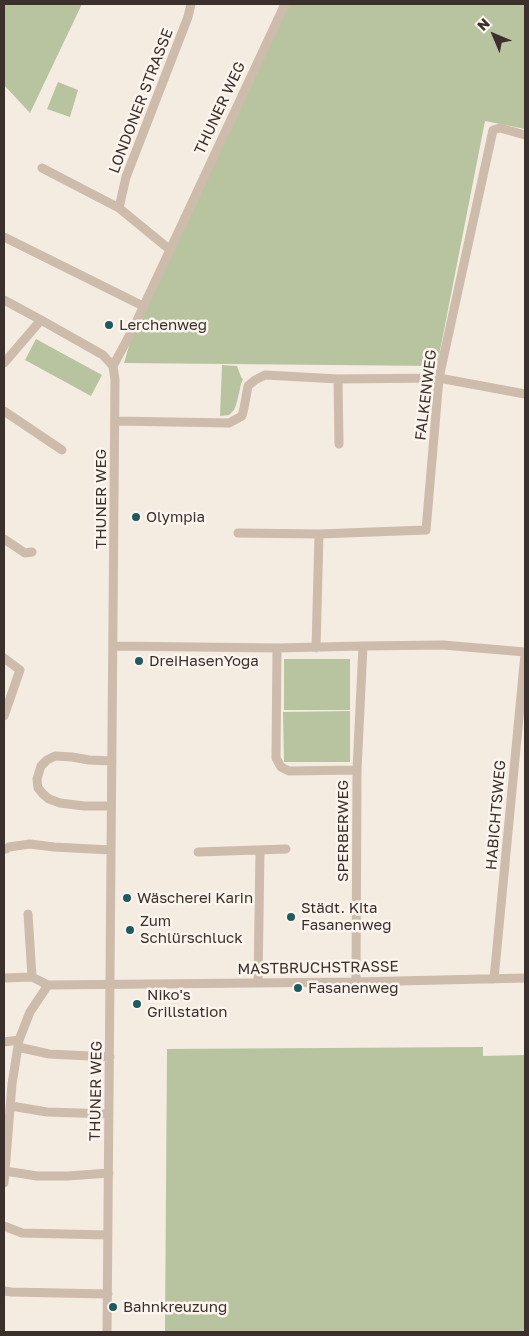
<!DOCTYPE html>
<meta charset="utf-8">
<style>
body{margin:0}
#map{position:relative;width:529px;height:1336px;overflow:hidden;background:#f4ebe1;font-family:"Golos Text",sans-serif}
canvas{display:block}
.frame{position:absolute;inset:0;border:5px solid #3b302b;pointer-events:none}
.north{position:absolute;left:469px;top:10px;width:50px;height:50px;-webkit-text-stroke:4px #fbf5ee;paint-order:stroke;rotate:315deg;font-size:14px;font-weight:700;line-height:20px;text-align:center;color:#3b302b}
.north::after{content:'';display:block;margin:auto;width:18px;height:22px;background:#3b302b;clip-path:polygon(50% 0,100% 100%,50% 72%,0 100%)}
</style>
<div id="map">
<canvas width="529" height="1336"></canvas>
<div class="frame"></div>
<div class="north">N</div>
</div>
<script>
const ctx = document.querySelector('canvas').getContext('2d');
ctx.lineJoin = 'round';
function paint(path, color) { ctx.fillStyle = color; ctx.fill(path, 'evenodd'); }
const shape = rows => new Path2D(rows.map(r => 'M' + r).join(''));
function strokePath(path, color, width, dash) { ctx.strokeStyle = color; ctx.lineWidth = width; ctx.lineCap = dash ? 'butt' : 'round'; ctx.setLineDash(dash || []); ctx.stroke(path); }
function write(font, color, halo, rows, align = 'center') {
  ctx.font = font + ' "Golos Text",sans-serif'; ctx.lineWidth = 5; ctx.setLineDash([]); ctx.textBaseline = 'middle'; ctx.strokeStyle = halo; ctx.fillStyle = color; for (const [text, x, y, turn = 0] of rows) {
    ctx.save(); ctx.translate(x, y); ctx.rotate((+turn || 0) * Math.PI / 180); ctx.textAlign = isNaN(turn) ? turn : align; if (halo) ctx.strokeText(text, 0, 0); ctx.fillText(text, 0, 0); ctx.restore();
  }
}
paint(shape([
 [4,4,82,4,30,113,4,85],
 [286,4,525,4,525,129,485,121,437,366,124,363,136,322],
 [58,82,78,90,70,117,47,109],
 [36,339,102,375,91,396,25,360],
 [222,365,237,366,241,377,243,379,241,384,237,402,234,410,229,415,220,416],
 [284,659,350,659,350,710,284,710],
 [350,711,350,762,284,762,283,712],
 [483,1047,483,1056,525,1055,525,1332,165,1332,167,1049]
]), '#b8c4a0');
strokePath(shape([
 [42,168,119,208,169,249],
 [119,208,126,177,188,17,191,4],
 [4,237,143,306],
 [4,300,41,320,103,355,113,366,115,380,107,1332],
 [4,363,41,320],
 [113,366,133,329,285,4],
 [338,379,339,444],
 [4,411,62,450],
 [115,421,229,423,242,416,244,408,248,386,255,380,265,375,338,379,439,378,525,394],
 [238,533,319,534],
 [4,539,25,553,32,552],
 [113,646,277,648,363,646,357,770,356,982],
 [363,646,443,645,525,652],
 [277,648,276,758,281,767,289,771,357,770],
 [316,648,319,534,426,530,439,378,493,130,500,128,525,135],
 [4,658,20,670,4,716],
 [111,806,84,806,60,803,49,799,43,794,38,788,37,779,41,766,47,760,55,756,72,757,89,760,112,761],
 [6,849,9,847,30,844,54,847,111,850],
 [198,852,286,849],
 [28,914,32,977],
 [4,978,32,977,48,985,356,982,525,978],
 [494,979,525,654],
 [258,983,260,850],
 [4,1042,19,1040],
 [18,1047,49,1054,110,1057],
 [11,1106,47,1112,109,1114],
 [5,1171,37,1176,68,1176,109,1173],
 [4,1183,12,1084,19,1040,30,1012,48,985],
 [4,1226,22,1233,108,1235],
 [4,1291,11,1292,108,1294]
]), '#cdbbac', 9);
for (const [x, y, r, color] of [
 [109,325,5,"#1f5a5e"],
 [136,517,5,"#1f5a5e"],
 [139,661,5,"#1f5a5e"],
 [127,898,5,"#1f5a5e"],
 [291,917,5,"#1f5a5e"],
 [130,930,5,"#1f5a5e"],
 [298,988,5,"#1f5a5e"],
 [137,1004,5,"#1f5a5e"],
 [113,1307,5,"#1f5a5e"]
]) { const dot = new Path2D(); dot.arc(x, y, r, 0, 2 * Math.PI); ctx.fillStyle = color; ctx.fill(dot); strokePath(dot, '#fbf5ee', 2); }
write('15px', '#3b302b', '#fbf5ee', [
 ["LONDONER STRASSE",141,101,-69],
 ["THUNER WEG",220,108,-65],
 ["FALKENWEG",426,395,-83],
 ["THUNER WEG",101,499,-90],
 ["HABICHTSWEG",496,815,-85],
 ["SPERBERWEG",343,831,-90],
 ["MASTBRUCHSTRASSE",318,968,-1],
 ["THUNER WEG",96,1091,-89]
]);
write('15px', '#3b302b', '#fbf5ee', [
 ["Lerchenweg",119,325],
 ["Olympia",146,517],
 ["DreiHasenYoga",149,661],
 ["Wäscherei Karin",137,898],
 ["Städt. Kita",301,908],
 ["Fasanenweg",301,925],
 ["Zum",140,921],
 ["Schlürschluck",140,938],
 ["Fasanenweg",308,988],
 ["Niko's",147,995],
 ["Grillstation",147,1012],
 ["Bahnkreuzung",123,1307]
], 'left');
</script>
